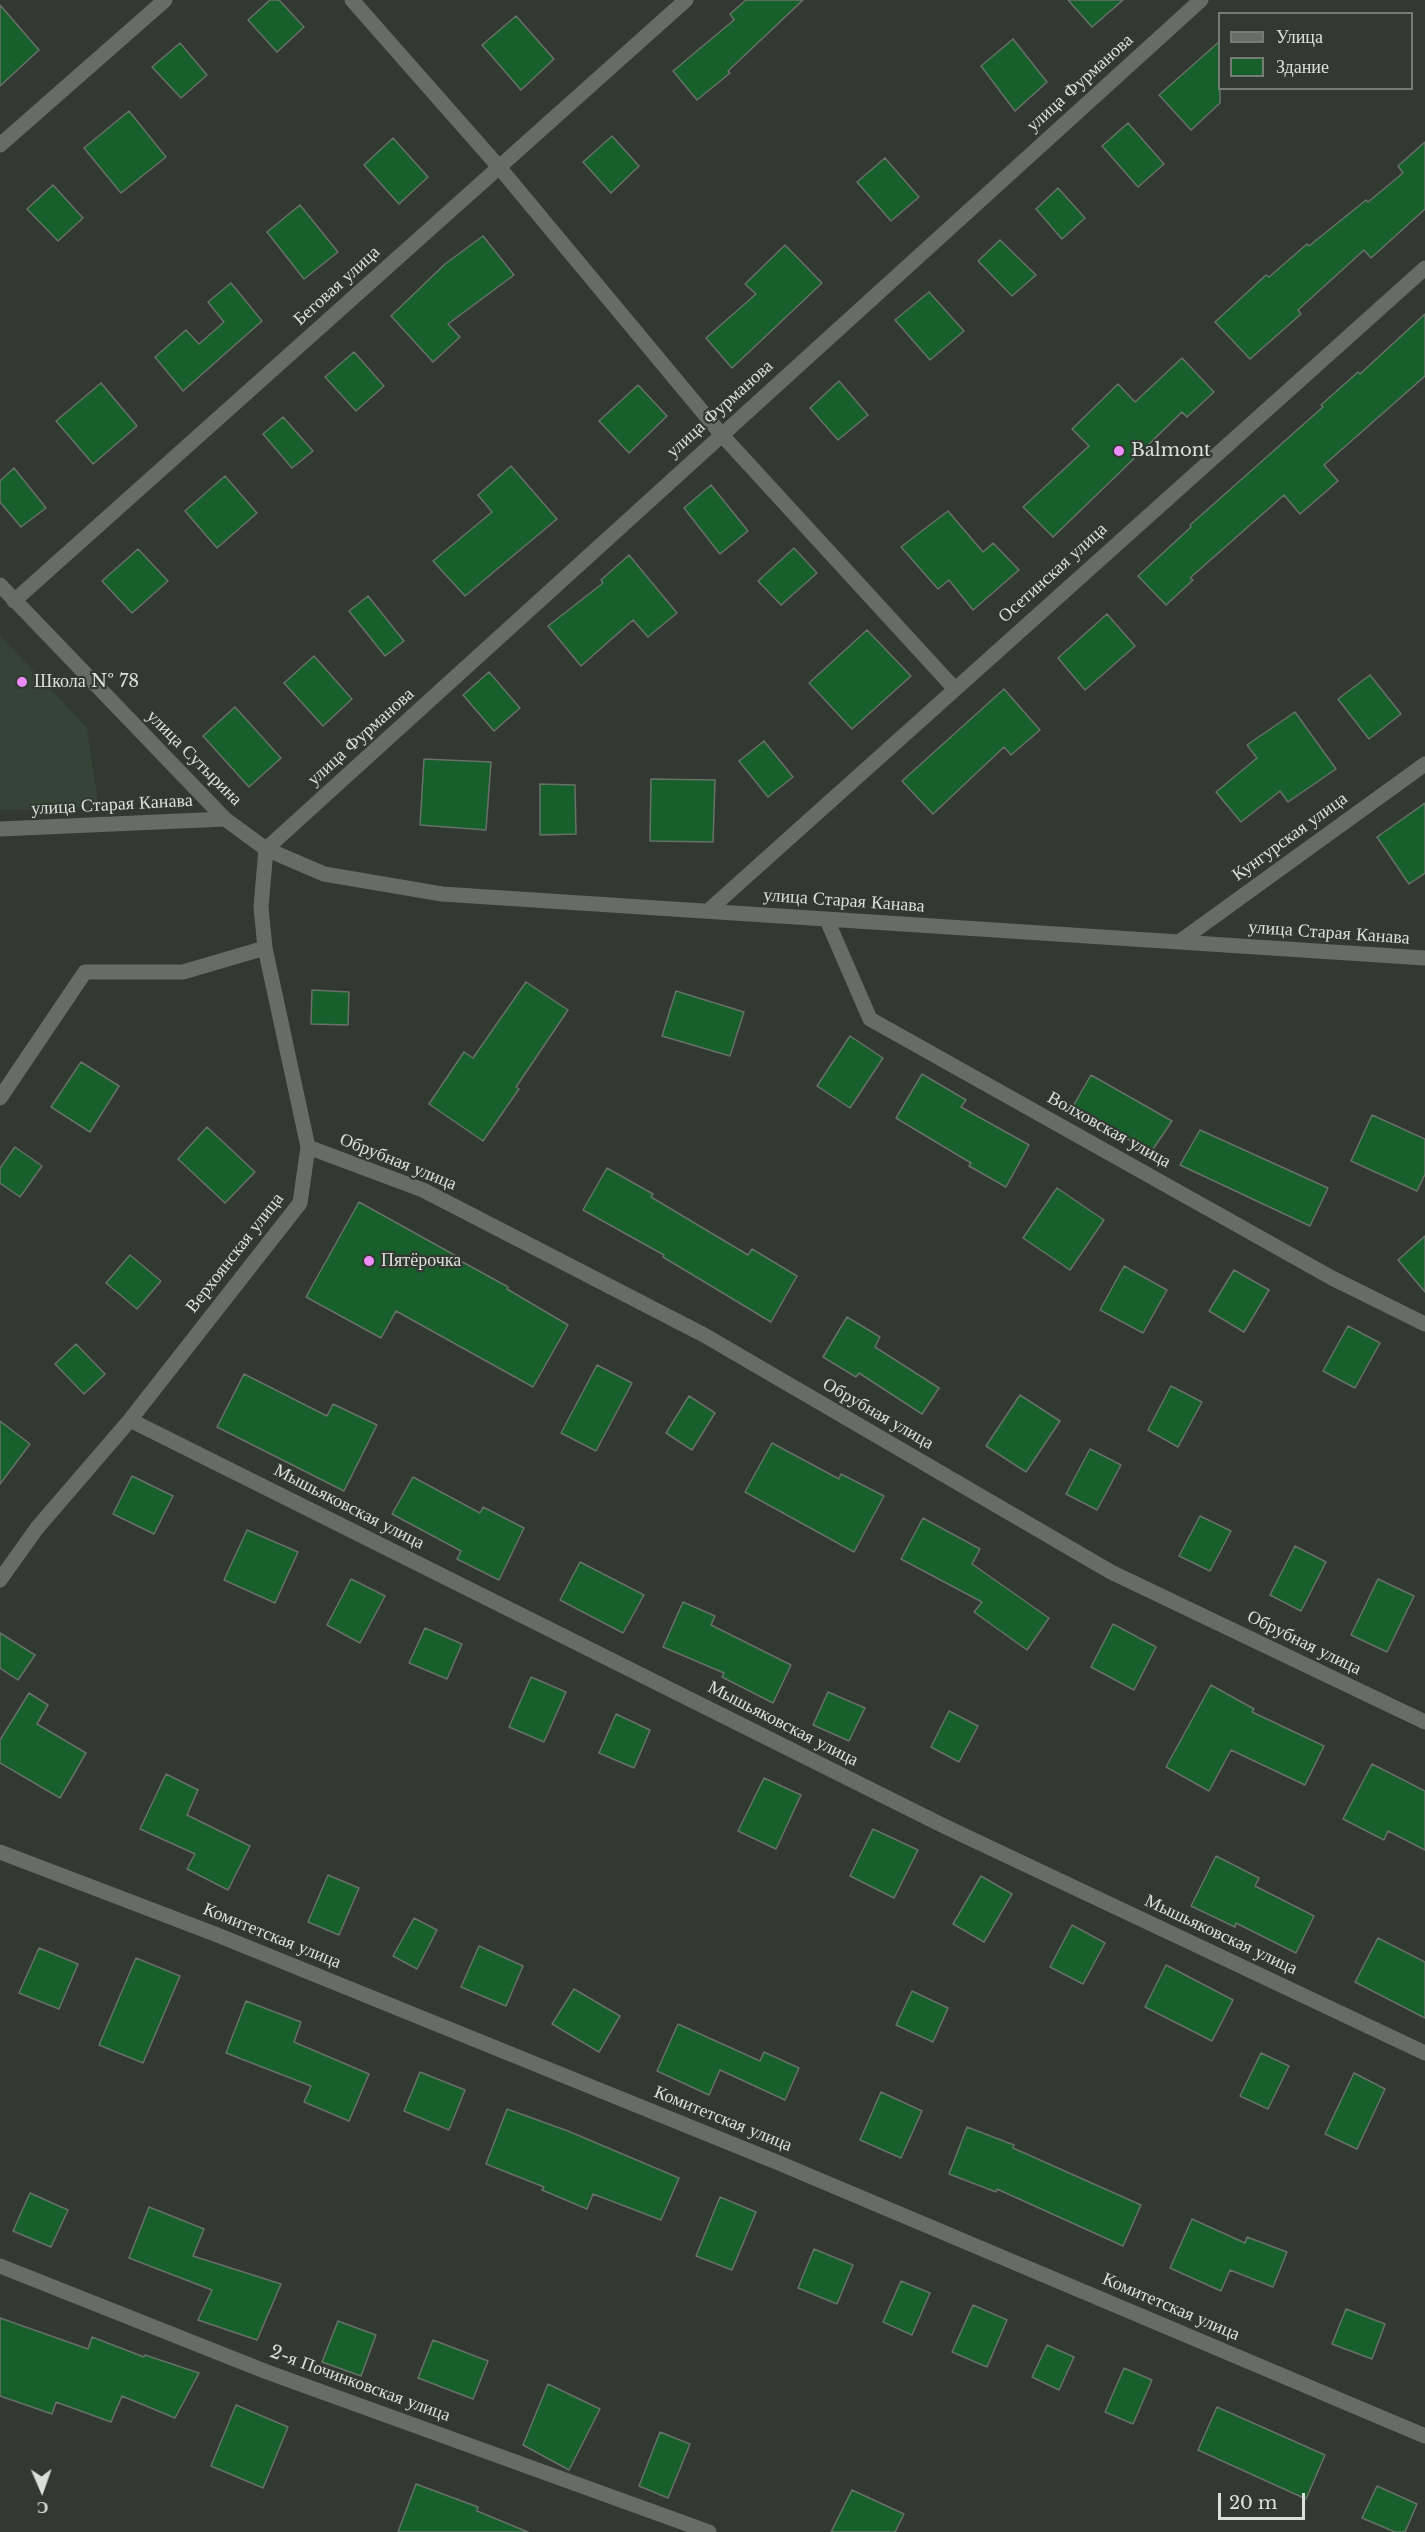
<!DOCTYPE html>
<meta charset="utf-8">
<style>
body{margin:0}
#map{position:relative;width:1425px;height:2532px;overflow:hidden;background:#313932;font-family:"Libre Baskerville",serif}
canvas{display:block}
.legend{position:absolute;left:1218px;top:12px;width:195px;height:78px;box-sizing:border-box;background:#313932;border:2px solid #757c76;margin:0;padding:8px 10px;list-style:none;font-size:18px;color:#dbe0dc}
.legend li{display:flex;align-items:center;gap:12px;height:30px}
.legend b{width:30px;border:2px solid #757c76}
.north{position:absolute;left:12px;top:2460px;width:60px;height:60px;-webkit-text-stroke:4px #313932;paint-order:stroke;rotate:178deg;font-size:16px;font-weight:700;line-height:24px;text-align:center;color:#dbe0dc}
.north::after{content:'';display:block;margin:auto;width:21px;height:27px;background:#dbe0dc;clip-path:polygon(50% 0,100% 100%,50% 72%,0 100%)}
.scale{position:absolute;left:1218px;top:2493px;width:87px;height:27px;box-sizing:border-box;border:3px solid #dbe0dc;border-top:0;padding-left:8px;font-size:18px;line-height:21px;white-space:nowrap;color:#dbe0dc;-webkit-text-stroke:4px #313932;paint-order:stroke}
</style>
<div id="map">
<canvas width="1425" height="2532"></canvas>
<ul class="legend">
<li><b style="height:8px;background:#686c68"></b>Улица</li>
<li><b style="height:16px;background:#175f2b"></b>Здание</li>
</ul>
<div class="north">С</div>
<div class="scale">20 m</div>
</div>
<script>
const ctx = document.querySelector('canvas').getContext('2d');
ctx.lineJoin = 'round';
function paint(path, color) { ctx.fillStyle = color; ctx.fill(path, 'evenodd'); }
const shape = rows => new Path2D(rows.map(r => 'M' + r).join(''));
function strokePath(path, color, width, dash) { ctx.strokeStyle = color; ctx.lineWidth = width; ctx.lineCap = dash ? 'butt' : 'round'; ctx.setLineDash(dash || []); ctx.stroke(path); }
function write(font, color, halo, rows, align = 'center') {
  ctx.font = font + ' "Libre Baskerville",serif'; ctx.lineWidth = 4.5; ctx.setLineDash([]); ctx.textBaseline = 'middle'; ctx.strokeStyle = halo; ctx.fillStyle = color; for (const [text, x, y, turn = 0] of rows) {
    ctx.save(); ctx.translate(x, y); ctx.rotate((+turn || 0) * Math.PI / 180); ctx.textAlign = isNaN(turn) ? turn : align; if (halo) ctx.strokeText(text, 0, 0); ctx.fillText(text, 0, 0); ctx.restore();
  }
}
paint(shape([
 [0,635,87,728,99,809,0,810]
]), '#364337');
const building = shape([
 [270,0,279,0,304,27,277,52,248,20,270,0],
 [746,0,803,0,728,71,730,73,697,100,673,71,734,20,730,14,746,0],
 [1068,0,1123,0,1092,27,1068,0],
 [0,5,39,50,0,86,0,5],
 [516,16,554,59,521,90,482,45,516,16],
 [1013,39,1047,82,1015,111,981,66,1013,39],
 [1220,41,1220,103,1191,130,1159,95,1220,41],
 [180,43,207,75,181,98,152,67,180,43],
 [129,111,166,157,121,193,84,148,129,111],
 [1128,123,1164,164,1138,187,1102,146,1128,123],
 [612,136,639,166,611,193,583,162,612,136],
 [393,138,428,177,399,204,364,165,393,138],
 [1425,142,1425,209,1371,258,1364,250,1298,310,1301,314,1250,359,1215,322,1266,275,1269,277,1307,244,1309,246,1366,200,1368,202,1403,173,1398,166,1425,142],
 [885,158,919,197,891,221,857,182,885,158],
 [53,185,83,218,58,241,27,209,53,185],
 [1058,188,1085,218,1062,239,1036,209,1058,188],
 [300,205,338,252,304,279,267,232,300,205],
 [483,236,514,275,448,324,460,337,433,362,391,316,445,264,483,236],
 [1000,240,1036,275,1012,296,978,261,1000,240],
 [785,245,822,283,732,368,706,338,756,294,745,284,785,245],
 [231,283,262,321,183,391,155,357,186,330,199,344,224,322,208,302,231,283],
 [929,292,964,331,930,360,895,320,929,292],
 [1425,314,1425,376,1324,465,1338,481,1300,514,1284,495,1190,578,1193,580,1166,605,1138,576,1191,527,1190,525,1323,407,1321,405,1358,372,1360,374,1425,314],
 [354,352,384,386,356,411,325,377,354,352],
 [1182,358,1214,392,1187,417,1182,412,1053,537,1023,507,1089,446,1072,429,1118,384,1135,402,1182,358],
 [839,381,868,415,838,440,810,408,839,381],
 [101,383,137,426,93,464,56,421,101,383],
 [638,385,667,416,629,453,599,421,638,385],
 [283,417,313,451,292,468,263,434,283,417],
 [511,466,557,519,465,596,433,561,492,512,478,495,511,466],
 [14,468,46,508,21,527,0,502,0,481,14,468],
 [225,476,257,513,217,548,185,511,225,476],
 [711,485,748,531,720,554,684,508,711,485],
 [948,511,983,552,993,543,1019,570,973,610,949,580,938,589,901,547,948,511],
 [794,548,817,573,781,605,758,581,794,548],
 [138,549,168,581,132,613,102,581,138,549],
 [629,555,677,613,648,637,633,620,581,666,548,626,603,583,601,580,629,555],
 [368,596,404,641,385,656,349,611,368,596],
 [1107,614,1135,646,1085,690,1058,658,1107,614],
 [867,630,911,676,852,729,809,683,867,630],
 [314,656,352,699,323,726,284,683,314,656],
 [489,672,520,708,494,731,463,695,489,672],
 [1370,675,1401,714,1369,739,1338,699,1370,675],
 [1004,689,1040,730,1011,755,1004,747,933,814,902,781,1004,689],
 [235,707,281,758,249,787,203,736,235,707],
 [1295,712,1336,769,1288,802,1280,791,1241,822,1216,792,1257,758,1247,745,1295,712],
 [764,741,793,777,768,797,739,761,764,741],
 [424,759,491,762,486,830,420,825,424,759],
 [651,779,715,780,713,842,650,841,651,779],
 [540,784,575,785,576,834,540,835,540,784],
 [1425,803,1425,873,1409,884,1377,837,1425,803],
 [526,982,568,1010,516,1087,519,1089,483,1141,429,1104,464,1052,473,1058,526,982],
 [312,990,349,992,348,1025,311,1024,312,990],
 [676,991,744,1012,730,1056,662,1036,676,991],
 [850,1036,883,1058,850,1108,817,1086,850,1036],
 [81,1062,119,1086,90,1132,51,1107,81,1062],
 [922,1074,966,1100,961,1107,1029,1145,1006,1187,969,1166,971,1163,896,1118,922,1074],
 [1091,1075,1172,1121,1151,1152,1072,1108,1091,1075],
 [1372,1115,1425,1139,1425,1174,1417,1191,1351,1161,1372,1115],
 [207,1127,255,1172,225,1203,178,1159,207,1127],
 [1200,1130,1328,1188,1310,1226,1180,1165,1200,1130],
 [15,1147,42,1166,20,1197,0,1183,0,1168,15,1147],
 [607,1168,653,1194,651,1197,748,1255,752,1249,797,1276,771,1322,663,1257,664,1255,583,1210,607,1168],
 [1057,1188,1104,1220,1070,1270,1023,1238,1057,1188],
 [359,1202,458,1257,457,1259,508,1287,507,1289,568,1325,533,1387,396,1311,381,1338,306,1297,359,1202],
 [1425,1236,1425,1292,1398,1260,1425,1236],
 [130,1255,161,1281,137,1309,106,1283,130,1255],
 [1124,1266,1167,1290,1143,1333,1100,1310,1124,1266],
 [1234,1270,1269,1290,1244,1332,1209,1311,1234,1270],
 [847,1317,880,1337,875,1347,939,1388,922,1414,859,1373,856,1377,823,1357,847,1317],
 [1348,1326,1380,1343,1355,1388,1323,1371,1348,1326],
 [76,1344,105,1374,84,1394,55,1364,76,1344],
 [597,1365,632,1383,596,1451,561,1433,597,1365],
 [244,1374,327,1416,333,1404,377,1425,344,1491,217,1427,244,1374],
 [1171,1386,1202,1402,1178,1447,1148,1430,1171,1386],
 [1020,1395,1060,1421,1026,1472,986,1446,1020,1395],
 [689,1396,715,1413,692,1450,666,1433,689,1396],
 [0,1421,30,1444,0,1484,0,1421],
 [772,1443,839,1479,841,1474,884,1496,854,1552,745,1492,772,1443],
 [1090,1449,1121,1465,1097,1510,1066,1494,1090,1449],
 [132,1476,173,1496,154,1534,113,1514,132,1476],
 [413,1477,480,1513,483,1507,524,1528,499,1580,457,1559,461,1551,392,1514,413,1477],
 [1200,1516,1231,1531,1210,1571,1179,1556,1200,1516],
 [923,1518,980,1549,972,1564,1049,1618,1027,1650,974,1612,982,1602,901,1559,923,1518],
 [247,1530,298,1552,275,1603,224,1580,247,1530],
 [1295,1546,1326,1562,1301,1611,1270,1595,1295,1546],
 [580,1562,644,1595,623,1633,560,1600,580,1562],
 [351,1579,385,1596,360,1643,327,1625,351,1579],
 [1378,1579,1414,1596,1387,1652,1351,1635,1378,1579],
 [683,1602,715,1616,711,1625,791,1665,773,1703,722,1677,724,1673,663,1647,683,1602],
 [1113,1624,1156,1647,1134,1690,1091,1667,1113,1624],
 [425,1628,462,1644,447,1679,409,1663,425,1628],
 [0,1633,35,1655,18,1680,0,1668,0,1633],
 [531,1677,566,1692,544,1742,509,1727,531,1677],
 [1211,1685,1254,1709,1252,1712,1324,1746,1305,1785,1231,1750,1209,1791,1166,1767,1211,1685],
 [828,1692,865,1708,849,1741,813,1725,828,1692],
 [29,1693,48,1705,37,1724,86,1753,60,1798,0,1763,0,1740,29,1693],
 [949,1711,978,1726,959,1762,931,1747,949,1711],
 [616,1714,650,1730,634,1768,599,1753,616,1714],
 [1372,1764,1425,1791,1425,1850,1388,1831,1384,1840,1343,1819,1372,1764],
 [166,1774,198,1790,187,1815,250,1846,228,1890,187,1869,195,1854,140,1829,166,1774],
 [764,1778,801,1795,776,1849,738,1831,764,1778],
 [873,1829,918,1850,894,1898,850,1876,873,1829],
 [1216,1856,1259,1878,1255,1886,1314,1916,1296,1953,1236,1923,1235,1927,1191,1906,1216,1856],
 [328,1875,359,1888,339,1935,308,1922,328,1875],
 [981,1876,1012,1894,984,1942,953,1924,981,1876],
 [414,1918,437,1930,417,1969,393,1956,414,1918],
 [1072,1925,1105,1943,1083,1984,1050,1967,1072,1925],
 [1378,1938,1425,1962,1425,2018,1355,1982,1378,1938],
 [479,1946,523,1966,506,2006,461,1987,479,1946],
 [39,1948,78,1964,59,2009,19,1993,39,1948],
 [136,1958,180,1976,143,2063,99,2045,136,1958],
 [1166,1965,1233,2000,1212,2041,1145,2007,1166,1965],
 [574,1989,620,2016,599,2052,552,2024,574,1989],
 [912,1991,948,2008,933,2042,896,2025,912,1991],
 [246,2001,301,2022,294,2042,369,2074,349,2121,304,2102,311,2086,226,2053,246,2001],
 [678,2024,760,2061,764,2052,799,2068,785,2100,720,2070,709,2095,657,2071,678,2024],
 [1261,2053,1289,2066,1268,2109,1240,2096,1261,2053],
 [420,2072,465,2090,449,2130,404,2111,420,2072],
 [1354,2073,1385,2089,1357,2149,1325,2134,1354,2073],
 [881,2092,922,2111,901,2158,860,2140,881,2092],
 [507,2109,568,2131,679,2178,661,2220,593,2194,587,2209,542,2190,544,2187,486,2164,507,2109],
 [967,2127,1014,2145,1013,2148,1141,2205,1123,2246,997,2189,996,2192,949,2174,967,2127],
 [30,2193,68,2210,51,2247,13,2231,30,2193],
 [720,2197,756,2212,732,2270,696,2256,720,2197],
 [149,2207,204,2229,193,2256,281,2284,257,2340,198,2320,212,2290,129,2258,149,2207],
 [1192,2219,1245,2243,1247,2237,1287,2252,1273,2287,1230,2270,1221,2291,1170,2268,1192,2219],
 [814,2249,853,2265,837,2304,798,2288,814,2249],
 [901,2281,930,2293,912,2335,883,2322,901,2281],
 [973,2305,1007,2320,987,2367,952,2352,973,2305],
 [1346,2309,1385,2324,1372,2359,1332,2344,1346,2309],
 [0,2318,88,2349,92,2337,144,2357,145,2355,199,2373,175,2418,122,2396,111,2422,56,2402,52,2414,0,2396,0,2318],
 [338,2321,376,2335,361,2376,322,2362,338,2321],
 [433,2340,488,2361,473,2399,418,2378,433,2340],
 [1047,2345,1074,2357,1059,2390,1032,2377,1047,2345],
 [1124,2368,1152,2380,1133,2424,1105,2412,1124,2368],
 [548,2384,600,2409,569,2470,523,2445,548,2384],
 [236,2405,288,2427,263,2488,211,2466,236,2405],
 [1217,2407,1325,2455,1306,2499,1198,2450,1217,2407],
 [660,2432,690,2444,668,2498,639,2486,660,2432],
 [416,2484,478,2507,477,2511,528,2532,398,2532,416,2484],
 [1377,2486,1417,2504,1405,2532,1395,2532,1362,2518,1377,2486],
 [852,2490,904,2514,895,2532,831,2532,852,2490]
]);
paint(building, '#175f2b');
strokePath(building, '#687169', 1.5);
strokePath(shape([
 [352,0,499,167,721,434,954,688],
 [0,145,165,0],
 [0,585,225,819,266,849,324,874,442,894,1425,958],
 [14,601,686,0],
 [0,829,225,819],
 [266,849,1201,0],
 [709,910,1425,268],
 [827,920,870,1019,1332,1278,1425,1324],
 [1179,942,1425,764],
 [0,1098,85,972,183,972,265,948],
 [308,1147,423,1190,704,1335,1111,1572,1425,1722],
 [130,1420,946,1827,1425,2053],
 [0,1580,37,1528,130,1420,300,1203,308,1147,265,948,261,907,266,849],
 [0,1852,215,1934,779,2163,1425,2436],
 [0,2266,267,2372,709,2532]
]), '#686c68', 15);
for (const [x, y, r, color] of [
 [1119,451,6,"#ec8cfb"],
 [22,682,6,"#ec8cfb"],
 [369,1261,6,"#ec8cfb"]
]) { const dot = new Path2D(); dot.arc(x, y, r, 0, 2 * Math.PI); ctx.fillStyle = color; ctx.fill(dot); strokePath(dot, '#313932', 2); }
write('18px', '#dbe0dc', '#313932', [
 ["улица Фурманова",1080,83,-42],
 ["Беговая улица",337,286,-42],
 ["улица Фурманова",720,409,-42],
 ["Осетинская улица",1053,573,-42],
 ["улица Фурманова",361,737,-42],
 ["улица Сутырина",194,758,45],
 ["улица Старая Канава",112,805,-3],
 ["Кунгурская улица",1290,837,-36],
 ["улица Старая Канава",844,901,4],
 ["улица Старая Канава",1329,933,4],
 ["Волховская улица",1109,1130,29],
 ["Обрубная улица",398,1162,22],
 ["Верхоянская улица",235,1253,-52],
 ["Обрубная улица",878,1414,30],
 ["Мышьяковская улица",349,1507,27],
 ["Обрубная улица",1304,1643,26],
 ["Мышьяковская улица",783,1724,27],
 ["Мышьяковская улица",1221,1935,25],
 ["Комитетская улица",272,1936,22],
 ["Комитетская улица",723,2119,22],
 ["Комитетская улица",1171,2307,23],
 ["2-я Починковская улица",360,2384,20]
]);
write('18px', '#dbe0dc', '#313932', [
 ["Balmont",1131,451],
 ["Школа № 78",34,682],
 ["Пятёрочка",381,1261]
], 'left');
</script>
